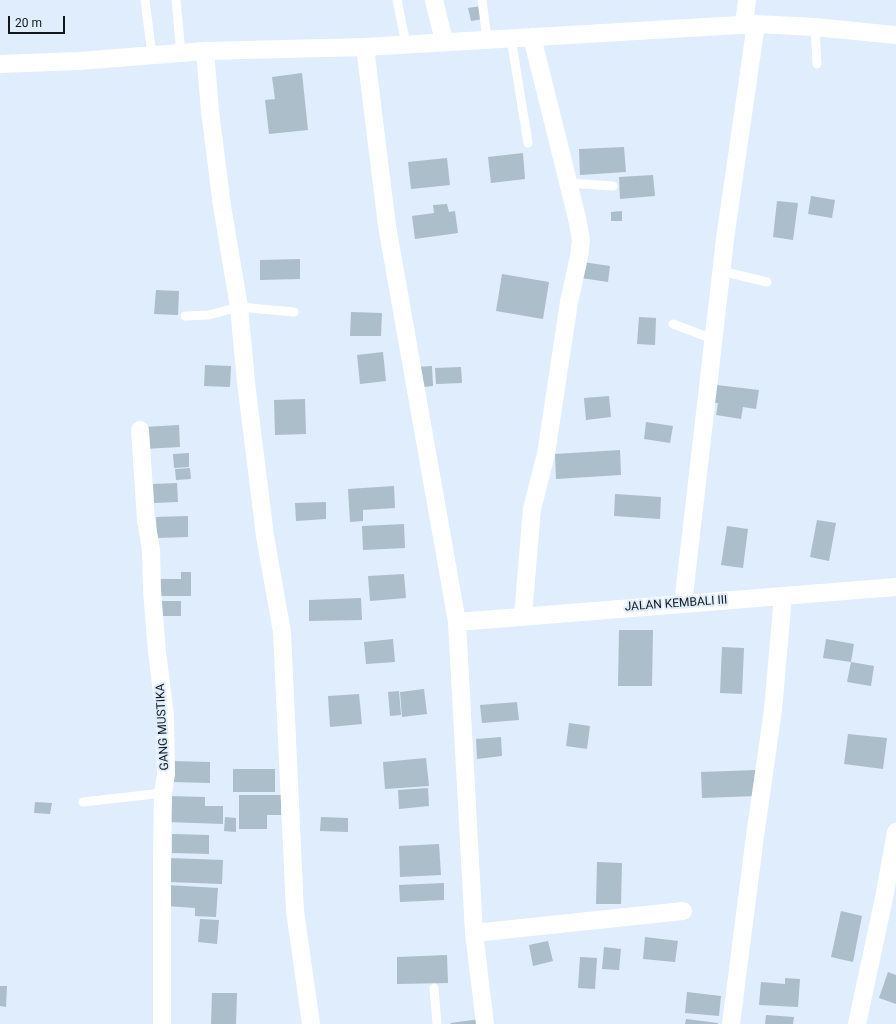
<!DOCTYPE html>
<style>
body{margin:0}
#map{position:relative;width:896px;height:1024px;overflow:hidden;background:#dfedfc;font-family:Roboto,sans-serif}
canvas{display:block}
.scale{position:absolute;left:8px;top:16px;width:57px;height:18px;box-sizing:border-box;border:2px solid #12171c;border-top:0;padding-left:5px;font-size:12px;line-height:14px;white-space:nowrap;color:#12171c;-webkit-text-stroke:3px #dfedfc;paint-order:stroke}
</style>
<div id="map">
<canvas width="896" height="1024"></canvas>
<div class="scale">20 m</div>
</div>
<script>
const ctx = document.querySelector('canvas').getContext('2d');
ctx.lineJoin = 'round';
function paint(path, color) { ctx.fillStyle = color; ctx.fill(path, 'evenodd'); }
const shape = rows => new Path2D(rows.map(r => 'M' + r).join(''));
function strokePath(path, color, width, dash) { ctx.strokeStyle = color; ctx.lineWidth = width; ctx.lineCap = dash ? 'butt' : 'round'; ctx.setLineDash(dash || []); ctx.stroke(path); }
function write(font, color, halo, rows, align = 'center') {
  ctx.font = font + ' Roboto,sans-serif'; ctx.lineWidth = 4; ctx.setLineDash([]); ctx.textBaseline = 'middle'; ctx.strokeStyle = halo; ctx.fillStyle = color; for (const [text, x, y, turn = 0] of rows) {
    ctx.save(); ctx.translate(x, y); ctx.rotate((+turn || 0) * Math.PI / 180); ctx.textAlign = isNaN(turn) ? turn : align; if (halo) ctx.strokeText(text, 0, 0); ctx.fillText(text, 0, 0); ctx.restore();
  }
}
paint(shape([
 [481,6,483,19,471,21,468,8],
 [302,73,308,130,269,134,265,100,275,99,272,77],
 [624,147,626,172,580,175,579,149],
 [523,153,525,179,491,183,488,157],
 [447,158,450,185,411,189,408,162],
 [653,175,655,196,620,199,619,177],
 [811,196,835,200,832,218,808,214],
 [777,201,798,203,793,240,773,237],
 [447,204,449,212,455,211,458,233,415,239,412,216,434,213,433,205],
 [622,211,622,221,611,221,611,212],
 [300,259,300,279,260,280,260,260],
 [583,262,610,266,608,282,581,278],
 [502,274,549,282,543,319,496,311],
 [156,290,179,291,178,315,154,314],
 [351,312,382,313,381,336,350,336],
 [639,317,656,318,655,345,637,344],
 [383,352,386,381,360,384,357,355],
 [205,365,231,366,230,387,204,386],
 [432,366,433,386,415,388,414,367],
 [461,367,462,383,436,384,435,368],
 [717,385,759,390,756,409,743,407,741,419,716,415,718,403,714,403],
 [609,396,611,417,586,420,584,398],
 [305,399,306,434,275,435,274,400],
 [646,422,673,426,670,443,644,439],
 [179,425,180,447,144,449,144,427],
 [620,450,621,475,556,479,555,454],
 [189,453,189,467,174,468,173,454],
 [190,468,191,479,176,480,175,469],
 [177,483,178,502,154,503,153,484],
 [394,486,395,508,363,510,363,521,350,522,348,489],
 [615,494,661,497,660,519,614,516],
 [326,502,326,519,296,521,295,503],
 [188,516,188,537,157,538,156,517],
 [817,520,836,523,829,561,810,557],
 [404,524,405,548,363,550,362,526],
 [727,526,748,529,743,568,721,565],
 [181,572,191,572,191,596,158,596,158,579,181,579],
 [404,574,406,598,370,601,368,576],
 [361,598,362,620,309,621,309,600],
 [157,601,181,601,181,616,157,616],
 [619,630,653,630,652,686,618,686],
 [393,639,395,662,366,664,364,642],
 [826,639,854,644,851,662,823,658],
 [722,647,744,648,742,694,720,693],
 [851,662,874,666,871,686,847,682],
 [424,689,427,714,402,717,400,692],
 [399,691,401,715,390,716,388,692],
 [359,694,362,724,330,727,328,696],
 [517,702,519,720,482,723,480,705],
 [569,723,590,726,587,749,566,746],
 [848,734,887,738,883,769,844,764],
 [501,737,502,756,477,759,476,739],
 [426,758,429,786,385,789,383,762],
 [171,761,210,762,210,783,171,782],
 [233,769,275,769,275,792,233,792],
 [756,770,757,796,702,798,701,772],
 [428,788,429,806,399,809,398,790],
 [239,795,281,795,281,815,267,815,267,829,239,829],
 [168,796,205,797,205,806,223,806,223,824,167,822],
 [35,802,52,803,50,814,34,813],
 [225,817,236,818,236,832,224,831],
 [321,817,348,818,348,832,320,831],
 [172,834,209,835,209,854,172,853],
 [439,844,441,875,400,877,399,846],
 [169,858,223,860,222,884,168,882],
 [597,862,622,863,621,904,596,904],
 [444,883,444,900,400,902,399,885],
 [167,885,218,888,216,917,195,916,195,908,166,906],
 [841,911,862,916,853,962,831,957],
 [200,919,219,920,217,944,198,942],
 [645,937,678,941,675,962,643,959],
 [548,941,553,961,533,966,529,945],
 [604,947,621,949,619,970,602,969],
 [447,955,448,983,397,984,397,957],
 [580,957,597,958,595,989,578,988],
 [888,972,896,975,896,1004,879,998],
 [785,978,800,979,798,1007,759,1005,761,982,785,984],
 [0,986,7,986,6,1007,0,1006],
 [687,992,721,996,719,1016,685,1013],
 [212,993,237,993,236,1024,211,1024],
 [766,1015,794,1017,793,1024,765,1024],
 [481,1019,482,1024,451,1024,450,1023],
 [686,1019,718,1023,718,1024,685,1024]
]), '#acbec9');
strokePath(shape([
 [145,0,152,55],
 [176,0,181,53],
 [397,0,406,44],
 [482,0,487,39],
 [815,27,817,64],
 [511,38,528,143],
 [569,183,613,186],
 [721,271,767,282],
 [185,316,209,315,239,307,294,312],
 [673,324,713,339],
 [83,802,163,793],
 [434,988,437,1024]
]), '#fff', 9);
strokePath(shape([
 [434,0,444,41],
 [744,24,747,0],
 [365,47,387,226,457,622,474,933,485,1024],
 [205,51,210,111,222,206,239,307,246,382,265,536,282,632,295,911,311,1024],
 [0,64,79,61,205,51,365,47,756,24,815,27,896,35],
 [140,430,146,520,151,550,152,590,157,652,165,715,166,774,163,793,162,863,162,1024],
 [683,604,725,239,756,24],
 [523,616,532,509,546,454,569,302,579,257,581,240,577,218,532,37],
 [457,622,896,587],
 [474,933,683,911],
 [731,1024,755,836,773,710,783,596],
 [857,1024,884,898,896,832]
]), '#fff', 18);
write('12px', '#12171c', '#dfedfc', [
 ["JALAN KEMBALI III",676,604,-4],
 ["GANG MUSTIKA",163,727,-93]
]);
</script>
